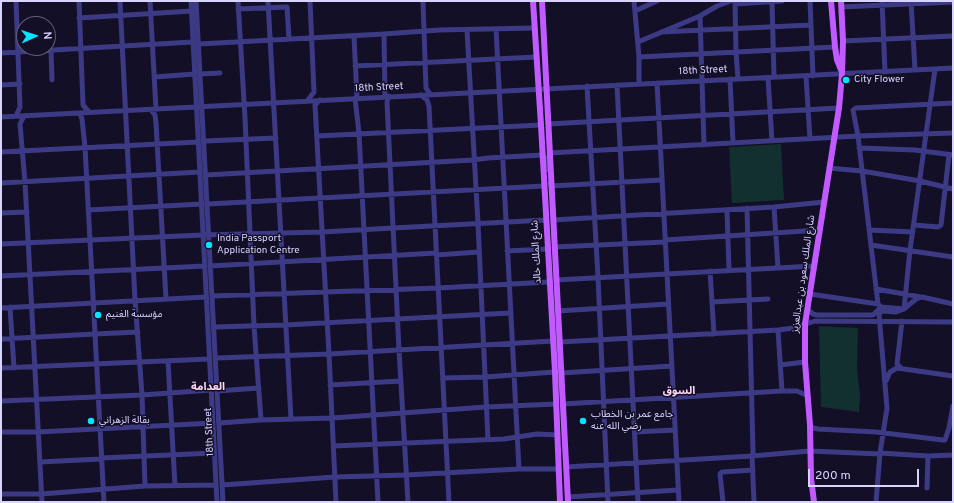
<!DOCTYPE html>
<meta charset="utf-8">
<style>
body{margin:0}
#map{position:relative;width:954px;height:503px;overflow:hidden;background:#130f26;font-family:Overpass,sans-serif}
canvas{display:block}
.frame{position:absolute;inset:0;border:2px solid #d9d4ff;pointer-events:none}
.north{position:absolute;left:16px;top:16px;width:40px;height:40px;box-sizing:border-box;background:#130f26;border:1px solid #625e7d;border-radius:50%;rotate:87deg;font-size:11px;font-weight:700;line-height:16px;text-align:center;color:#d9d4ff}
.north::after{content:'';display:block;margin:auto;width:14px;height:18px;background:#00e5ff;clip-path:polygon(50% 0,100% 100%,50% 72%,0 100%)}
.scale{position:absolute;left:808px;top:469px;width:111px;height:18px;box-sizing:border-box;border:2px solid #d9d4ff;border-top:0;padding-left:5px;font-size:12px;line-height:14px;white-space:nowrap;color:#d9d4ff;-webkit-text-stroke:3px #130f26;paint-order:stroke}
</style>
<div id="map">
<canvas width="954" height="503"></canvas>
<div class="frame"></div>
<div class="north">N</div>
<div class="scale">200 m</div>
</div>
<script>
const ctx = document.querySelector('canvas').getContext('2d');
ctx.lineJoin = 'round';
function paint(path, color) { ctx.fillStyle = color; ctx.fill(path, 'evenodd'); }
const shape = rows => new Path2D(rows.map(r => 'M' + r).join(''));
function strokePath(path, color, width, dash) { ctx.strokeStyle = color; ctx.lineWidth = width; ctx.lineCap = dash ? 'butt' : 'round'; ctx.setLineDash(dash || []); ctx.stroke(path); }
function write(font, color, halo, rows, align = 'center') {
  ctx.font = font + ' Overpass,"Noto Sans Arabic",sans-serif'; ctx.lineWidth = 3; ctx.setLineDash([]); ctx.textBaseline = 'middle'; ctx.strokeStyle = halo; ctx.fillStyle = color; for (const [text, x, y, turn = 0] of rows) {
    ctx.save(); ctx.translate(x, y); ctx.rotate((+turn || 0) * Math.PI / 180); ctx.textAlign = isNaN(turn) ? turn : align; if (halo) ctx.strokeText(text, 0, 0); ctx.fillText(text, 0, 0); ctx.restore();
  }
}
paint(shape([
 [781,144,784,200,732,203,729,147],
 [819,326,858,328,857,368,860,396,859,412,821,407]
]), '#12302f');
strokePath(shape([
 [79,1,83,105,89,112],
 [120,1,135,300,142,395,145,486],
 [150,1,156,109],
 [191,1,217,502],
 [196,1,223,502],
 [238,1,245,118,254,326,261,420],
 [268,1,291,419],
 [423,1,426,88,430,94],
 [634,1,639,57,639,84],
 [735,1,736,52,738,79],
 [772,1,774,77],
 [810,1,813,76],
 [882,1,885,72],
 [911,1,915,70],
 [735,4,782,1],
 [841,7,953,2],
 [238,9,287,7,289,39],
 [635,11,657,1],
 [700,16,704,145],
 [79,18,192,11],
 [496,29,519,469],
 [467,30,478,223,488,440],
 [661,32,811,25],
 [384,34,385,97],
 [354,36,357,98],
 [843,41,953,36],
 [638,42,700,16,717,6,731,1],
 [199,44,384,34,439,30,534,28],
 [51,51,52,80],
 [1,53,193,42],
 [639,57,835,47],
 [355,66,536,57],
 [200,74,220,73],
 [806,76,810,139],
 [154,77,195,74],
 [768,78,772,141],
 [730,79,733,143],
 [657,83,679,502],
 [1,85,20,84],
 [617,85,638,502],
 [587,86,598,277,608,502],
 [421,95,427,100,429,106,449,502],
 [389,96,387,102,399,350,408,502],
 [355,98,359,133,378,502],
 [308,100,314,92,310,1],
 [320,100,315,105,329,354,336,502],
 [151,110,155,115,156,123,166,299],
 [80,113,82,119,85,147,104,502],
 [16,116,20,107,16,1],
 [24,116,20,124,25,182,42,502],
 [1,117,953,68],
 [548,124,839,108],
 [317,136,541,125],
 [205,141,276,138],
 [859,148,915,150,953,155],
 [1,152,198,142],
 [549,153,858,136,953,133],
 [829,168,862,171,920,181,953,189],
 [206,175,473,160,488,158,542,155,546,158,548,170],
 [1,183,200,172],
 [550,183,551,186,661,180],
 [208,204,544,186],
 [774,207,778,268],
 [747,208,753,452,752,456,754,502],
 [88,210,202,204],
 [727,210,729,270],
 [1,213,27,212],
 [553,220,774,207,824,202],
 [914,225,938,227,941,225,949,155],
 [869,230,913,232],
 [665,240,820,230],
 [1,244,203,235,322,232,393,228,546,220],
 [871,245,953,257],
 [554,247,665,242],
 [507,251,547,249],
 [436,255,479,252],
 [210,266,436,253],
 [710,271,714,334],
 [1,276,205,266],
 [556,280,814,266],
 [876,289,921,297],
 [810,294,878,304,881,307,904,309,916,299,922,297,953,304],
 [212,296,438,288,549,282],
 [712,302,768,299],
 [878,304,858,136,853,110,856,108,953,103],
 [10,307,14,368],
 [1,308,206,297],
 [807,309,813,314,817,315,873,315,881,307],
 [558,311,668,304],
 [214,327,285,325,510,313],
 [778,330,782,391],
 [95,334,138,332],
 [1,339,95,334],
 [560,342,778,330,794,328,815,321,953,322],
 [216,358,329,354,553,341],
 [168,361,175,486],
 [780,365,805,362],
 [1,368,209,359],
 [901,368,897,364,902,321],
 [561,373,672,366],
 [443,378,485,377,555,372],
 [886,381,890,372,897,368,953,376],
 [330,385,401,381],
 [217,391,259,388],
 [1,401,142,395,211,390],
 [563,404,782,391,797,391,808,396],
 [219,423,261,420,332,418,486,407,556,404],
 [810,425,813,428,818,429,876,432,943,440,945,440,949,428,953,406],
 [1,432,38,432,213,423],
 [635,432,675,430],
 [333,446,504,439,537,434,558,435],
 [880,453,928,456],
 [101,458,214,453],
 [40,462,101,459],
 [566,467,752,456,810,451,880,454],
 [222,485,335,477,406,475,519,469,559,469],
 [927,488,928,456,953,455],
 [1,494,41,494,145,486,216,485],
 [568,497,678,490],
 [723,502,720,474,722,472,753,470],
 [876,502,880,453,887,408,879,314,882,311,896,312,904,309,910,250,935,69]
]), '#3d3a85', 5);
strokePath(shape([
 [533,1,541,125,555,372,560,502],
 [542,1,568,502],
 [831,1,835,47,837,60,841,70],
 [814,502,811,478,810,425,805,362,805,324,839,108,842,74,843,41,841,1]
]), '#c25bff', 6);
for (const [x, y, r, color] of [
 [846,80,4,"#00e5ff"],
 [209,245,4,"#00e5ff"],
 [98,315,4,"#00e5ff"],
 [91,421,4,"#00e5ff"],
 [583,421,4,"#00e5ff"]
]) { const dot = new Path2D(); dot.arc(x, y, r, 0, 2 * Math.PI); ctx.fillStyle = color; ctx.fill(dot); strokePath(dot, '#130f26', 1.5); }
write('10px', '#d9d4ff', '#130f26', [
 ["18th Street",703,71,-3],
 ["18th Street",379,88,-3],
 ["شارع الملك خالد",537,252,-93],
 ["شارع الملك سعود بن عبدالعزيز",804,274,-82],
 ["18th Street",210,432,-93]
]);
write('10px', '#d9d4ff', '#130f26', [
 ["City Flower",854,80],
 ["India Passport",217,239],
 ["Application Centre",217,251],
 ["مؤسسة الغنيم",106,315],
 ["جامع عمر بن الخطاب",591,415],
 ["رضي الله عنه",591,427],
 ["بقالة الزهراني",99,421]
], 'left');
write('bold 11px', '#ffd6f0', '#130f26', [
 ["العدامة",208,388],
 ["السوق",679,392]
]);
</script>
